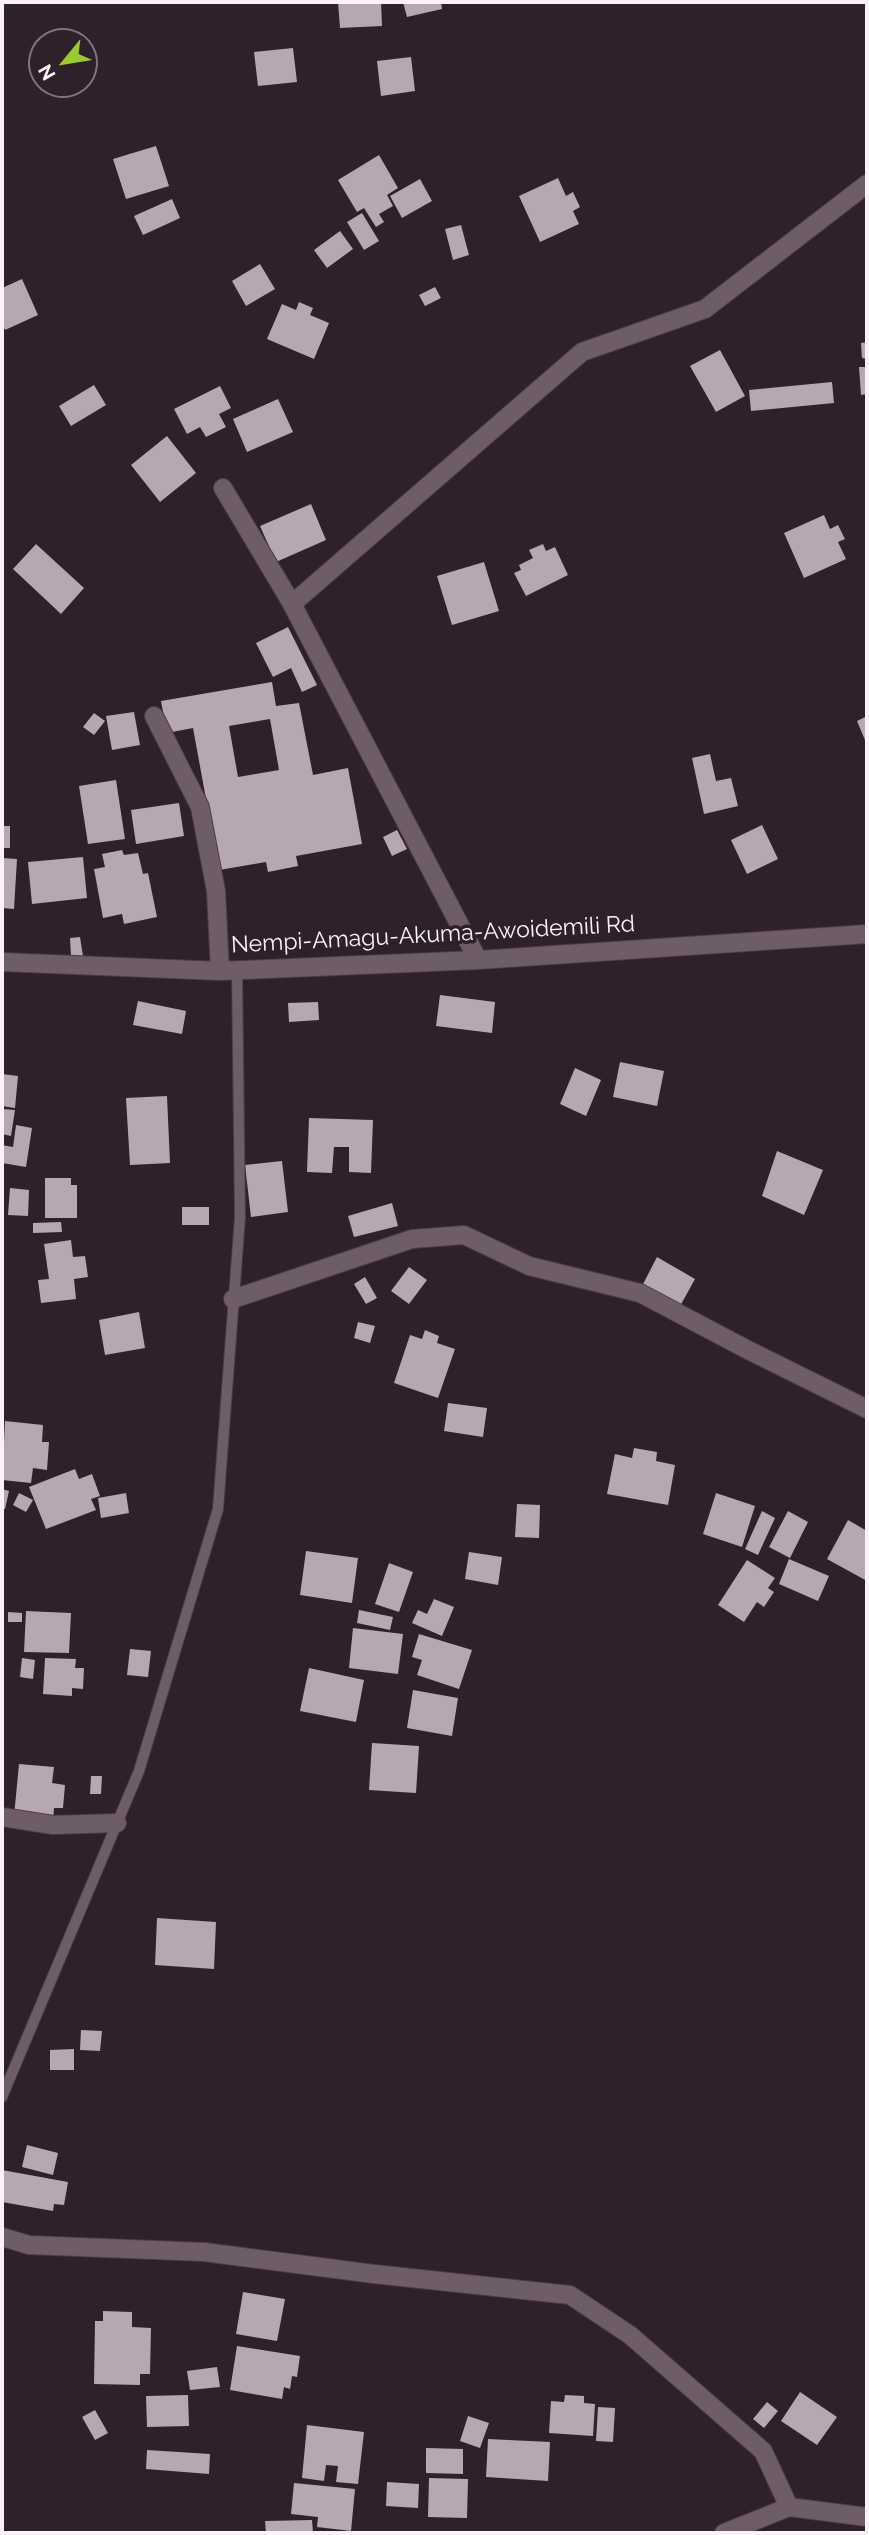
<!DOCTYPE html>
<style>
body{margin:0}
#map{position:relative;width:869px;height:2535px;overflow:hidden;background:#2e212a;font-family:Raleway,sans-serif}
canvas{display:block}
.frame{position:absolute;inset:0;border:4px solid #fbf2f8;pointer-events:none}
.north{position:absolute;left:28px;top:28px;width:70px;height:70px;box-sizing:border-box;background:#2e212a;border:2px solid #80757c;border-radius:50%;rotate:240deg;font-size:19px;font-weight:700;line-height:28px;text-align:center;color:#fbf2f8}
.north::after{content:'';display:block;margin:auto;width:24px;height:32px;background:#9bcb33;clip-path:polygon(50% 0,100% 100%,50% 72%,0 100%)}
</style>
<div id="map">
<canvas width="869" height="2535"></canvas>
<div class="frame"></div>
<div class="north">N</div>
</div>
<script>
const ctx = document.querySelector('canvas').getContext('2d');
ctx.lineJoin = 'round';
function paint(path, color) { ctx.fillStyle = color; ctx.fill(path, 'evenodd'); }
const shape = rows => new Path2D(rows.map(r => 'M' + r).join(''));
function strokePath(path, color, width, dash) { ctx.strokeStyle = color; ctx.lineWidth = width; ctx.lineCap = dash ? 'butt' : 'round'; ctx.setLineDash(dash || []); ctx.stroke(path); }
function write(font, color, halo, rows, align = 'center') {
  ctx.font = font + ' Raleway,sans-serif'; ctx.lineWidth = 7; ctx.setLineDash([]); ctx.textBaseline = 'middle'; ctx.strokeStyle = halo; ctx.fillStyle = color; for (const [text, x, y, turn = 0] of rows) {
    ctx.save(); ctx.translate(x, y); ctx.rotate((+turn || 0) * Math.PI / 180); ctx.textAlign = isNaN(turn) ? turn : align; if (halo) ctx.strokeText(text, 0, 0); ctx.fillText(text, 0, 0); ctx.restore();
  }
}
paint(shape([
 [338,2,381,2,382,26,340,28],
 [403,2,441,2,442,9,407,17],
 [293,48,297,82,258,86,254,52],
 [411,57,415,91,381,96,377,61],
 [156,146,169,186,126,199,113,159],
 [379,155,398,188,387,195,393,206,379,214,384,222,376,227,364,208,357,212,338,180],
 [558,178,566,196,573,192,580,207,573,211,579,224,540,242,519,196],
 [420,179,432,201,402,218,390,196],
 [172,199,180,218,143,235,134,216],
 [362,213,379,241,364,250,347,222],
 [461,225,469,255,453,260,445,229],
 [340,231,353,249,327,268,314,250],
 [260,264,275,289,246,306,232,281],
 [22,279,38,315,5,330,2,323,2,288],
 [435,287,441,298,425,306,419,295],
 [299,302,313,308,310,315,329,323,314,359,267,339,282,304,296,310],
 [867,342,867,359,862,358,861,343],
 [720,350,745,396,716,412,690,366],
 [859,367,867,367,867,394,861,395],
 [832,382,834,403,751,411,749,390],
 [94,385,106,405,71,426,59,406],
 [220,386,231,408,219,414,226,427,206,437,200,427,187,434,174,409],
 [278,399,293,432,247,452,233,419],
 [167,436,196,473,160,502,131,465],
 [311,504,326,540,276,562,260,526],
 [824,515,830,529,838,525,845,539,838,542,846,559,804,578,784,533],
 [36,544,84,588,61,614,13,569],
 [543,544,546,551,555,547,568,575,526,596,514,573,521,570,519,565,533,558,529,550],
 [484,562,499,611,452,625,437,576],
 [288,627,317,685,302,692,291,668,273,677,256,643],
 [272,682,276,706,299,703,313,775,348,768,362,844,296,856,298,866,268,872,266,862,219,870,193,728,167,733,161,701],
 [270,719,279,770,238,777,229,726],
 [134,712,140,745,112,750,106,716],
 [94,713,105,721,94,735,83,727],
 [867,716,867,745,857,721],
 [710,754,716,781,731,778,738,806,704,814,692,758],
 [116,780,125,839,88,844,79,786],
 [179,803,184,836,136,844,131,810],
 [762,825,778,859,747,874,731,840],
 [2,826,10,826,10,848,2,848],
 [397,830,407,849,392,856,383,837],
 [122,850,124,855,138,853,143,874,148,873,157,917,124,924,122,914,103,918,94,869,105,867,102,854],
 [83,857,87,898,32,904,28,862],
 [2,858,17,859,14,909,2,908],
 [80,937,83,956,71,957,70,938],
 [440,995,495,1002,492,1033,436,1026],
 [138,1001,186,1011,182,1034,133,1025],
 [318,1002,319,1020,289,1022,288,1003],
 [620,1062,664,1071,657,1106,613,1097],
 [575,1068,601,1080,586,1116,560,1104],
 [2,1074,18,1076,15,1108,2,1106],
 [167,1096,170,1163,130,1165,126,1098],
 [2,1109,15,1110,11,1136,2,1134],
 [309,1118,373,1120,371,1173,349,1172,349,1147,334,1147,332,1173,307,1172],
 [16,1125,32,1128,26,1167,2,1163,2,1145,13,1147],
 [777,1151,823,1170,804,1215,762,1196],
 [282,1161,288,1212,251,1217,245,1165],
 [45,1178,71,1178,71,1185,77,1185,77,1218,45,1218],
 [10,1188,29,1190,28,1216,8,1215],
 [392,1203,398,1226,354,1237,348,1216],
 [182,1207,209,1207,209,1225,182,1225],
 [61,1222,62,1232,33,1233,33,1223],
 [71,1240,73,1257,85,1256,88,1277,74,1279,76,1299,41,1303,38,1280,49,1279,44,1244],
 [657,1257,695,1279,679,1308,642,1286],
 [409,1267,427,1280,409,1304,391,1291],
 [365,1277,377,1298,366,1304,354,1284],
 [139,1312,145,1348,105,1355,99,1320],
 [358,1322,375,1326,370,1343,354,1338],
 [425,1330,439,1336,437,1343,455,1349,438,1398,394,1383,410,1335,422,1339],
 [448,1403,487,1408,483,1437,444,1431],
 [5,1421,43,1425,42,1442,49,1442,47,1470,33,1468,31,1483,2,1480],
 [634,1448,657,1452,656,1461,675,1465,668,1505,607,1494,615,1454,632,1458],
 [75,1469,79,1479,92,1474,100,1496,91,1499,96,1510,46,1529,29,1487],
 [2,1489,9,1491,5,1509,2,1509],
 [19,1493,33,1500,26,1512,13,1505],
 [126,1493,129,1513,101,1518,98,1498],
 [716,1493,755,1506,742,1547,703,1534],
 [517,1504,540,1505,539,1538,515,1537],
 [762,1511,775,1518,758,1555,745,1549],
 [788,1511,808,1522,790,1558,769,1547],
 [848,1520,867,1531,867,1581,827,1559],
 [306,1551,358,1558,352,1603,300,1595],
 [469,1552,502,1557,498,1585,465,1579],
 [789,1559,829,1576,818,1601,779,1584],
 [747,1560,775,1578,768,1588,774,1592,764,1607,757,1602,744,1622,718,1605],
 [389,1563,413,1572,399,1612,375,1604],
 [434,1599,454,1607,442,1636,412,1623,418,1610,427,1614],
 [359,1610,393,1617,390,1630,357,1623],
 [26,1611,71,1613,69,1653,24,1652],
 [8,1612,22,1613,22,1622,8,1622],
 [353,1628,403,1634,398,1674,349,1668],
 [419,1634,472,1650,459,1689,417,1675,422,1660,412,1657],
 [130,1649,151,1651,148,1677,127,1675],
 [22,1658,35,1660,33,1679,20,1677],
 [45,1658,76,1659,75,1668,84,1668,83,1689,72,1688,72,1696,43,1694],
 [309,1668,364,1680,356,1722,300,1711],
 [413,1690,458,1698,452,1736,407,1728],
 [372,1743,419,1746,416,1793,369,1790],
 [19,1764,54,1767,52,1783,65,1785,63,1808,54,1808,53,1820,14,1816],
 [91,1776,102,1776,101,1794,90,1794],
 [157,1918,216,1922,214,1969,155,1965],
 [81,2030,102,2031,100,2051,80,2050],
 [74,2049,74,2070,50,2070,50,2050],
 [27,2145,58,2153,53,2175,22,2167],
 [2,2170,68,2182,64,2205,54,2204,53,2211,2,2202],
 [243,2292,285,2299,277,2341,236,2334],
 [103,2311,132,2312,132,2327,151,2328,150,2374,140,2374,140,2385,94,2384,95,2321,103,2321],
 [237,2346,300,2356,297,2377,292,2376,290,2389,284,2387,282,2399,230,2390],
 [217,2367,220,2387,190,2390,187,2371],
 [800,2392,837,2417,817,2445,781,2421],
 [188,2395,189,2426,147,2427,146,2396],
 [565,2395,584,2396,584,2403,595,2404,593,2436,549,2433,551,2401,564,2402],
 [767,2402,778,2411,764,2428,753,2419],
 [598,2407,615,2408,613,2442,596,2441],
 [95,2410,108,2433,95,2440,82,2417],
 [468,2416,489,2423,480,2448,460,2441],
 [307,2425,364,2432,358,2484,336,2482,338,2466,326,2465,324,2481,302,2478],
 [488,2439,550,2442,548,2481,486,2477],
 [426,2448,463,2449,463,2474,426,2473],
 [147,2450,210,2454,209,2474,146,2469],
 [429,2478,468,2479,467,2518,428,2517],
 [387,2482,419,2484,418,2508,386,2506],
 [294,2483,355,2489,351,2531,317,2527,318,2517,291,2514],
 [312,2520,313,2533,266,2533,265,2521]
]), '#b7a7b2');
const lane = shape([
 [2,2097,139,1771,218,1509,240,1217,237,970]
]);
const street = shape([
 [223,488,292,604,478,960],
 [292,604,582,352,705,309,867,184],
 [154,716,200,807,216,891,220,971],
 [2,962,220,971,478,960,867,934],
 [233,1299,412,1239,464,1235,529,1266,640,1293,748,1350,867,1409],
 [2,1817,53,1825,117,1823],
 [2,2237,29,2245,204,2252,374,2274,570,2295,630,2335,763,2451,789,2507],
 [724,2533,789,2507,867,2517]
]);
strokePath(lane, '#4b3e47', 12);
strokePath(street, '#4b3e47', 20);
strokePath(lane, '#6e5c69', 10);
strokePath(street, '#6e5c69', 18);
write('23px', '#fbf2f8', '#2e212a', [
 ["Nempi-Amagu-Akuma-Awoidemili Rd",433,935,-3]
]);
</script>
